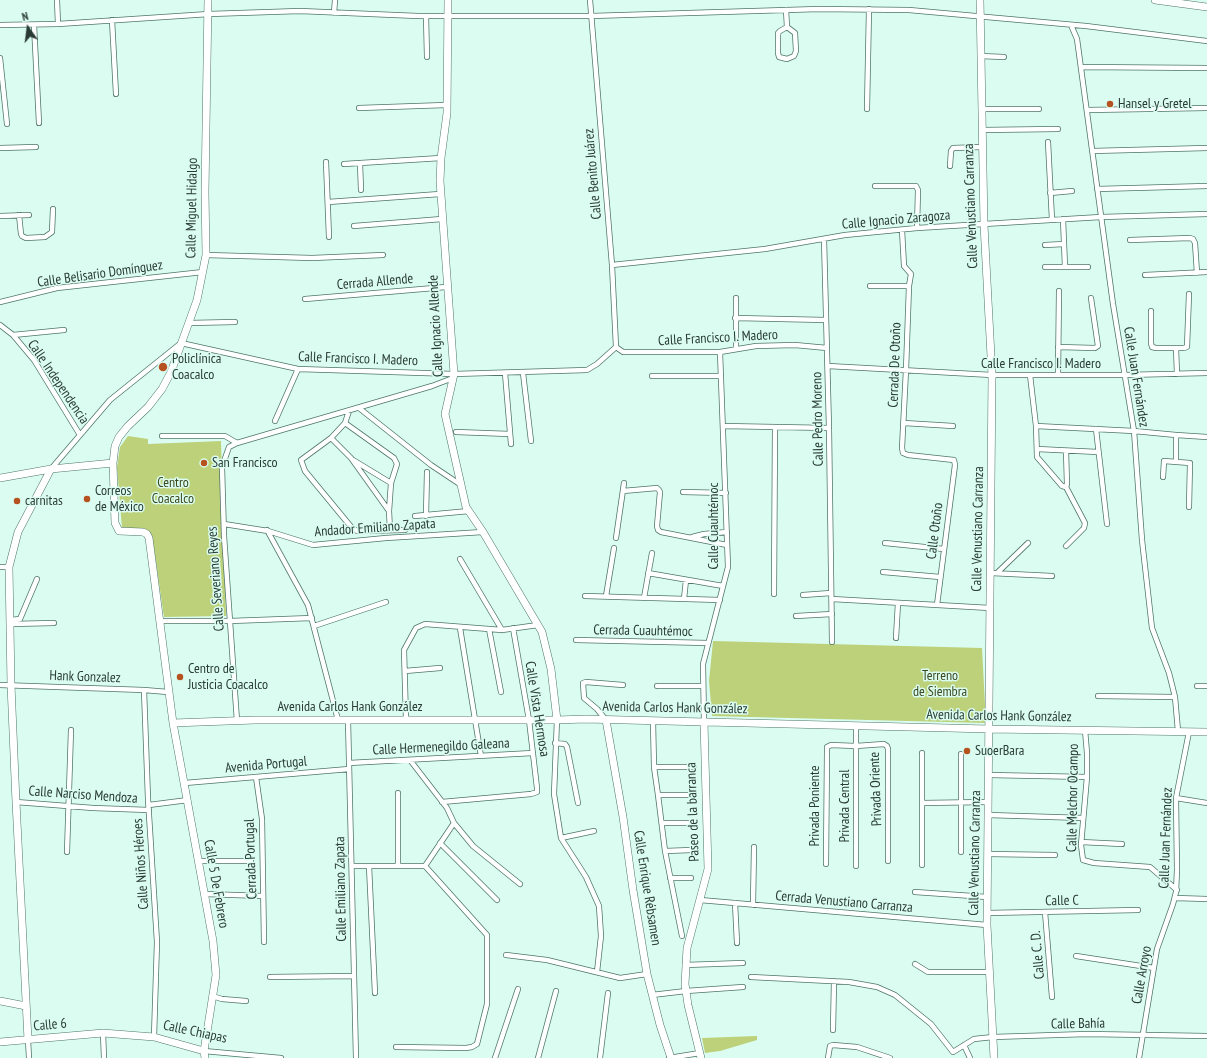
<!DOCTYPE html>
<meta charset="utf-8">
<style>
body{margin:0}
#map{position:relative;width:1207px;height:1058px;overflow:hidden;background:#dbfdf1;font-family:"PT Sans Narrow",sans-serif}
canvas{display:block}
.north{position:absolute;left:8px;top:8px;width:40px;height:40px;-webkit-text-stroke:3px #dbfdf1;paint-order:stroke;rotate:346deg;font-size:11px;font-weight:700;line-height:16px;text-align:center;color:#2a3b35}
.north::after{content:'';display:block;margin:auto;width:14px;height:18px;background:#2a3b35;clip-path:polygon(50% 0,100% 100%,50% 72%,0 100%)}
</style>
<div id="map">
<canvas width="1207" height="1058"></canvas>
<div class="north">N</div>
</div>
<script>
const ctx = document.querySelector('canvas').getContext('2d');
ctx.lineJoin = 'round';
function paint(path, color) { ctx.fillStyle = color; ctx.fill(path, 'evenodd'); }
const shape = rows => new Path2D(rows.map(r => 'M' + r).join(''));
function strokePath(path, color, width, dash) { ctx.strokeStyle = color; ctx.lineWidth = width; ctx.lineCap = dash ? 'butt' : 'round'; ctx.setLineDash(dash || []); ctx.stroke(path); }
function write(font, color, halo, rows, align = 'center') {
  ctx.font = font + ' "PT Sans Narrow",sans-serif'; ctx.lineWidth = 3; ctx.setLineDash([]); ctx.textBaseline = 'middle'; ctx.strokeStyle = halo; ctx.fillStyle = color; for (const [text, x, y, turn = 0] of rows) {
    ctx.save(); ctx.translate(x, y); ctx.rotate((+turn || 0) * Math.PI / 180); ctx.textAlign = isNaN(turn) ? turn : align; if (halo) ctx.strokeText(text, 0, 0); ctx.fillText(text, 0, 0); ctx.restore();
  }
}
paint(shape([
 [128,436,148,439,148,444,221,441,226,616,164,617,152,535,141,530,122,528,117,467,120,447],
 [713,641,982,648,986,723,712,716,709,681],
 [757,1036,757,1040,720,1051,705,1053,702,1038]
]), '#bcd179');
const street = shape([
 [57,0,58,24],
 [590,0,612,265,616,347],
 [786,10,787,27,780,31,778,33,778,53,779,57,787,59,794,56,796,51,795,33,787,27],
 [334,13,335,0],
 [426,16,427,57],
 [112,20,116,94],
 [0,25,58,24,209,14,300,11,418,16,591,16,819,9,909,10,1086,26,1207,41],
 [34,25,39,123],
 [1071,25,1077,39,1113,304,1134,431,1142,540,1152,628,1169,673,1175,697,1178,731],
 [980,56,1004,57],
 [0,58,7,124],
 [1081,67,1207,68],
 [359,108,446,105],
 [867,109,869,9],
 [981,109,1039,109],
 [1087,110,1207,108],
 [982,130,1058,129],
 [1048,142,1052,220],
 [0,148,36,147],
 [1092,151,1207,148],
 [326,162,329,237],
 [360,163,361,190],
 [344,164,441,158],
 [950,166,951,151,953,148,982,147],
 [875,186,916,186,918,190,917,228],
 [1097,189,1207,186],
 [1050,193,1072,191],
 [328,202,440,194],
 [19,215,21,234,22,236,26,238,45,237,52,232,53,209],
 [0,216,29,215],
 [1063,219,1065,267],
 [354,226,442,219],
 [902,230,904,266,911,274,909,286,906,370,902,448,903,453,908,455,954,460,955,465,937,605],
 [824,239,829,428,832,642],
 [1130,240,1190,238,1193,239,1195,243,1197,273],
 [1045,245,1064,244],
 [206,255,312,258,383,255],
 [612,265,765,249,845,235,917,228,1101,217,1207,214],
 [1045,267,1088,267],
 [1145,275,1207,272],
 [870,286,909,286],
 [736,298,736,349],
 [305,299,446,287],
 [0,302,57,288,203,272],
 [1151,311,1151,343,1152,347,1156,348,1184,348,1187,347,1189,294],
 [735,318,826,320],
 [189,323,235,322],
 [0,325,13,335,34,360,80,435],
 [13,335,64,330],
 [616,347,623,352,720,352,756,346,795,345,827,348],
 [1058,347,1095,348,1098,346,1091,298],
 [1176,348,1177,374],
 [828,366,992,375,1125,375,1207,373],
 [505,373,511,444],
 [523,373,531,441],
 [1030,375,1036,426,1037,457,1062,486,1066,487],
 [1058,375,1059,291],
 [652,376,721,376],
 [359,408,431,465,461,485],
 [349,411,345,423,331,438,301,460,305,471,352,528,357,531,405,530],
 [275,421,298,369],
 [345,423,394,458,397,464,391,483,389,511],
 [904,423,953,426],
 [723,426,829,428],
 [1036,426,1134,431,1176,435,1207,437],
 [1096,429,1107,524],
 [456,432,510,434],
 [162,436,225,436,237,443],
 [331,438,351,458,389,511,390,530],
 [1037,449,1098,452],
 [353,460,391,483],
 [1176,462,1176,435],
 [51,469,110,400,181,343,298,369,454,374,587,370,597,364,616,347],
 [1163,477,1164,461,1190,463,1189,507],
 [623,491,657,488,659,490,660,492,657,526,658,530,661,532,727,545],
 [683,492,726,493],
 [415,516,469,511],
 [426,516,427,472],
 [224,524,268,531,313,545,386,538,483,532],
 [267,530,308,605,338,720],
 [692,537,704,534,727,532],
 [616,538,624,483],
 [885,543,944,549],
 [1066,546,1084,528,1085,523,1066,487,1067,484,1066,451],
 [460,559,502,630],
 [0,567,9,567],
 [883,572,940,577],
 [648,573,723,586],
 [991,573,1052,576],
 [997,573,1028,543],
 [774,594,775,427],
 [803,595,831,593],
 [585,596,720,600],
 [606,596,614,548],
 [644,598,652,553],
 [684,599,686,580],
 [832,599,990,608],
 [796,616,832,614],
 [11,620,20,619,37,579],
 [160,621,230,621,312,618],
 [11,624,54,623],
 [314,626,386,602],
 [460,628,481,756],
 [489,629,501,692],
 [896,638,898,603],
 [576,640,708,643],
 [405,671,440,668],
 [0,685,144,690,168,692],
 [657,686,703,686],
 [1197,686,1207,686],
 [144,690,148,799,157,942,154,1037],
 [1098,696,1175,697],
 [348,720,356,1058],
 [406,720,404,650,416,628,425,624,502,630,538,625],
 [557,720,554,794,561,838,586,877,599,906,601,936,597,972],
 [606,720,597,709,584,698,583,683,586,682,623,685],
 [237,721,224,536,222,467,229,447,237,443,432,386,453,378],
 [653,721,654,767,658,795,665,851,682,936],
 [704,722,703,664,728,567,720,352],
 [1085,730,1087,753,1087,777,1081,845,1083,860,1094,863,1150,867,1177,890],
 [555,743,565,744,567,747,578,803],
 [922,753,922,865],
 [410,760,447,808,454,823,473,846,520,884],
 [349,763,533,753],
 [654,767,694,767],
 [989,775,1087,777],
 [256,777,262,819,264,942],
 [185,783,349,769],
 [398,793,398,866],
 [658,795,692,795],
 [1176,798,1207,803],
 [16,802,93,808,149,810],
 [442,802,531,794,537,792,537,788,529,720,513,628],
 [922,803,988,802],
 [149,805,188,800],
 [988,815,1083,818],
 [662,823,694,823],
 [561,838,594,831],
 [1081,842,1122,844],
 [440,843,497,900],
 [665,851,692,850],
 [67,852,71,730],
 [961,852,961,754],
 [988,854,1055,855],
 [199,861,251,861],
 [826,864,827,751,827,747,831,745,856,746,884,744,887,746,888,749,888,861],
 [352,866,425,866],
 [369,866,375,993],
 [425,866,454,823],
 [856,866,856,726],
 [670,878,691,878],
 [915,892,987,897],
 [205,894,263,896],
 [1175,898,1207,899],
 [700,900,987,925],
 [735,903,737,943],
 [753,905,754,847],
 [1045,912,1052,997],
 [987,913,1138,910],
 [506,955,547,960,620,978,647,974],
 [1076,956,1154,968],
 [915,964,928,972,989,972],
 [685,965,743,963],
 [270,977,354,976],
 [751,977,849,982,877,987,895,995,931,1024,953,1052,974,1039,993,1037,1087,1034,1207,1036],
 [652,995,686,991,743,987],
 [212,996,222,999,246,1001],
 [833,1030,834,981],
 [103,1033,104,1058],
 [28,1040,29,1058],
 [964,1045,970,1058],
 [396,1047,466,1048,472,1047,477,1044,487,1004,487,935,425,866],
 [204,1051,281,1058],
 [495,1058,518,989],
 [538,1058,556,991],
 [600,1058,608,993],
 [669,1058,700,1053],
 [828,1058,830,1046,833,1045,857,1047,890,1058],
 [1139,1058,1157,949,1173,904,1176,892,1177,870,1176,798,1189,732]
]);
const secondary = shape([
 [208,0,205,192,206,255,197,300,171,372,162,389,148,407,128,426,119,437,115,446,113,463,115,523,119,531,143,532,147,534,149,538,173,723,255,720,557,720,585,719,989,729,1207,732],
 [448,0,447,113,441,158,440,181,454,374,445,414,466,507,483,532,542,632,551,669,557,720],
 [980,0,984,225,992,375,987,925,994,1058],
 [1155,0,1207,7],
 [0,478,51,469,113,463],
 [606,720,623,817,633,890,647,974,660,1025,671,1058],
 [173,723,213,941,216,975,204,1051,205,1058],
 [0,1001,26,1006],
 [28,1040,16,802,11,685,9,567,18,532,51,469],
 [0,1042,103,1033,154,1037,204,1051],
 [701,1058,688,1005,685,984,687,948,708,869,704,722]
]);
strokePath(street, '#4e7568', 6);
strokePath(secondary, '#4e7568', 8);
strokePath(street, '#fff', 4.5);
strokePath(secondary, '#fff', 7);
for (const [x, y, r, color] of [
 [1110,104,4,"#b6521f"],
 [163,367,5,"#b6521f"],
 [204,463,4,"#b6521f"],
 [87,499,4,"#b6521f"],
 [17,501,4,"#b6521f"],
 [180,677,4,"#b6521f"],
 [967,751,4,"#b6521f"]
]) { const dot = new Path2D(); dot.arc(x, y, r, 0, 2 * Math.PI); ctx.fillStyle = color; ctx.fill(dot); strokePath(dot, '#dbfdf1', 1.5); }
write('14px', '#2a3b35', '#dbfdf1', [
 ["Hansel y Gretel",1118,104],
 ["Policlínica",172,359],
 ["Coacalco",172,375],
 ["San Francisco",212,463],
 ["Correos",95,491],
 ["de México",95,507],
 ["carnitas",25,501],
 ["Centro de",188,669],
 ["Justicia Coacalco",188,685],
 ["SuoerBara",975,751]
], 'left');
write('14px', '#2a3b35', '#dbfdf1', [
 ["Calle Benito Juárez",593,174,-95],
 ["Calle Venustiano Carranza",971,206,-92],
 ["Calle Miguel Hidalgo",192,208,-89],
 ["Calle Ignacio Zaragoza",896,220,-5],
 ["Calle Belisario Domínguez",100,274,-8],
 ["Cerrada Allende",375,282,-5],
 ["Calle Ignacio Allende",436,326,-93],
 ["Calle Francisco I. Madero",718,338,-3],
 ["Calle Francisco I. Madero",358,359,2],
 ["Calle Francisco I. Madero",1041,364],
 ["Cerrada De Otoño",895,365,-88],
 ["Calle Juan Fernández",1136,377,81],
 ["Calle Independencia",58,382,56],
 ["Calle Pedro Moreno",818,419,-91],
 ["Calle Cuauhtémoc",714,526,-90],
 ["Andador Emiliano Zapata",375,528,-4],
 ["Calle Venustiano Carranza",978,529,-89],
 ["Calle Otoño",935,531,-83],
 ["Calle Severiano Reyes",216,579,-94],
 ["Cerrada Cuauhtémoc",643,631,1],
 ["Hank Gonzalez",85,677,2],
 ["Avenida Carlos Hank González",350,707],
 ["Avenida Carlos Hank González",675,708,1],
 ["Calle Vista Hermosa",537,709,81],
 ["Avenida Carlos Hank González",999,716,1],
 ["Calle Hermenegildo Galeana",441,747,-3],
 ["Avenida Portugal",266,765,-5],
 ["Privada Oriente",876,789,-92],
 ["Calle Narciso Mendoza",83,795,4],
 ["Calle Melchor Ocampo",1073,798,-89],
 ["Privada Poniente",815,806,-90],
 ["Privada Central",845,806,-90],
 ["Paseo de la barranca",693,812,-92],
 ["Calle Juan Fernández",1166,838,-88],
 ["Calle Venustiano Carranza",975,853,-89],
 ["Cerrada Portugal",251,859,-92],
 ["Calle Niños Héroes",141,864,-94],
 ["Calle 5 De Febrero",216,884,80],
 ["Calle Enrique Rébsamen",647,888,81],
 ["Calle Emiliano Zapata",341,889,-91],
 ["Calle C",1062,901,-1],
 ["Cerrada Venustiano Carranza",844,902,5],
 ["Calle C. D.",1038,955,-95],
 ["Calle Arroyo",1142,975,-80],
 ["Calle Bahía",1078,1024,-1],
 ["Calle 6",50,1025,-5],
 ["Calle Chiapas",195,1032,12]
]);
write('14px', '#3c461d', '#dbfdf1', [
 ["Centro",173,483],
 ["Coacalco",173,499],
 ["Terreno",940,676],
 ["de Siembra",940,692]
]);
</script>
